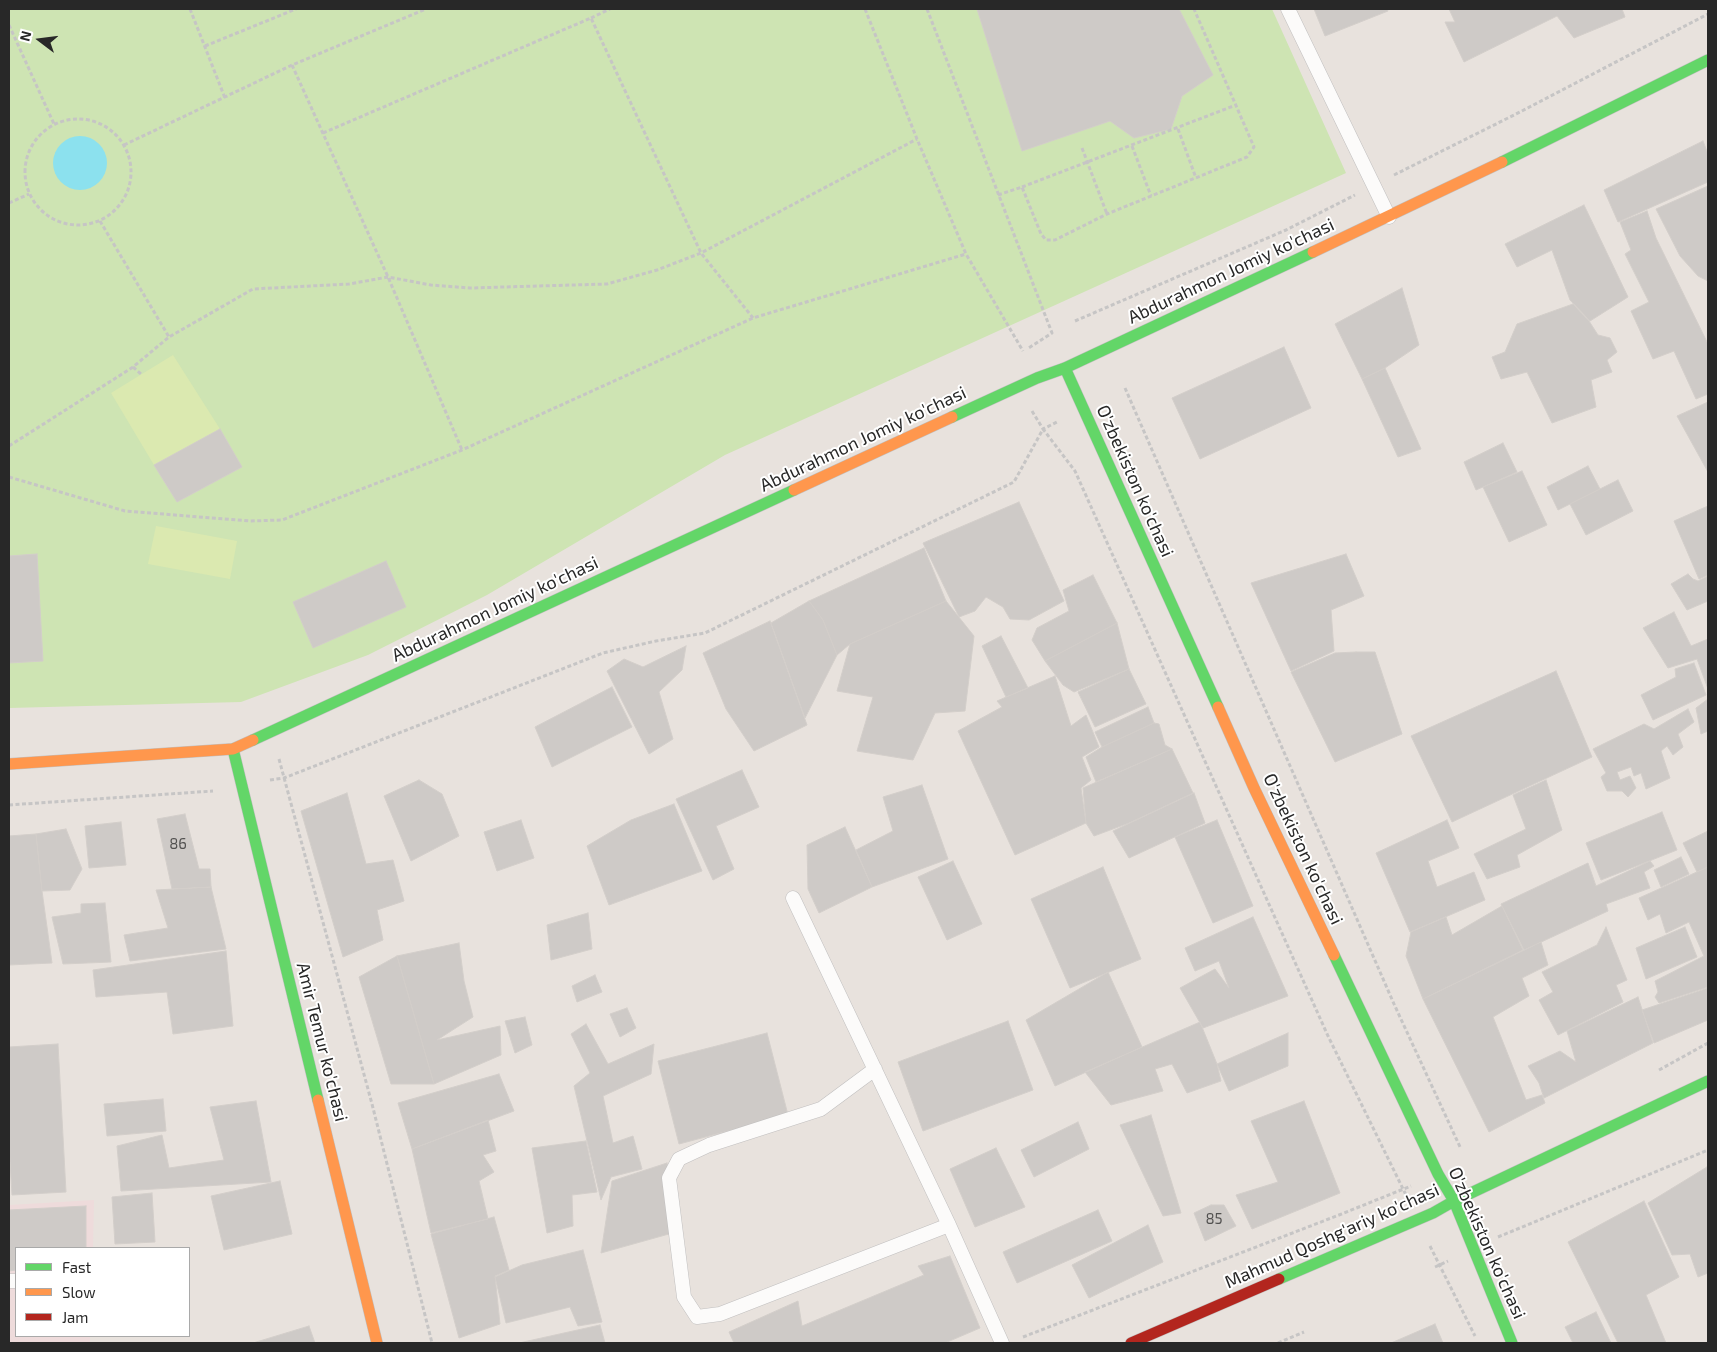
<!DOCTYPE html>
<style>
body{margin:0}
#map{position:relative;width:1717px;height:1352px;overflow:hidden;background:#e8e2dd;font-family:"Exo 2",sans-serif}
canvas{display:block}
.frame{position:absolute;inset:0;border:10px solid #282828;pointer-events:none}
.legend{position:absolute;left:15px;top:1247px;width:175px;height:90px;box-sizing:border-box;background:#fff;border:1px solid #a9a9a9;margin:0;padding:6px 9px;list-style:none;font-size:15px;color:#282828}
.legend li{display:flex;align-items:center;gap:10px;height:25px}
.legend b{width:25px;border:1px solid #a9a9a9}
.north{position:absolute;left:15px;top:15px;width:50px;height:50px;-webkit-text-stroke:4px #fff;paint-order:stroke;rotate:285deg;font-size:14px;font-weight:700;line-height:20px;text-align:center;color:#282828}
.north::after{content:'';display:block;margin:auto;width:18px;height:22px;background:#282828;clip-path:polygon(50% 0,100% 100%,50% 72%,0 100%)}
</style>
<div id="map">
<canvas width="1717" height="1352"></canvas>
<div class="frame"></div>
<ul class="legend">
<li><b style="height:6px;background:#63d668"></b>Fast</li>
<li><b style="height:6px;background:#ff974d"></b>Slow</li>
<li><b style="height:6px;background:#b3261e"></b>Jam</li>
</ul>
<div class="north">N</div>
</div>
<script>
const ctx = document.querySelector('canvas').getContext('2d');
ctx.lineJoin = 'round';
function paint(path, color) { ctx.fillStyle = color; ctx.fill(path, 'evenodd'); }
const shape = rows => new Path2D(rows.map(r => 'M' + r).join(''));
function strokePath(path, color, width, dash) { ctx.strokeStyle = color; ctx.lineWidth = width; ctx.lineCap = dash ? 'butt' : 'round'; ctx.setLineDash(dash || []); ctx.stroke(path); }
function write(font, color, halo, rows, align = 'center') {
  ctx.font = font + ' "Exo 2",sans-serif'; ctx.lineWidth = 4; ctx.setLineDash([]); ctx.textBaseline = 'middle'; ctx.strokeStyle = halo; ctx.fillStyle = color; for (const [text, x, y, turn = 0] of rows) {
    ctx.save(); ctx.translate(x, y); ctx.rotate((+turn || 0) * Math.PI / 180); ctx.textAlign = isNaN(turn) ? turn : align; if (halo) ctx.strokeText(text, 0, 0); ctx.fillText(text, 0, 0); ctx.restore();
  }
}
paint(shape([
 [94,1200,93,1248,16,1248,16,1336,90,1336,90,1343,9,1343,9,1205]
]), '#eedbdb');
paint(shape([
 [9,9,1272,9,1346,173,725,455,487,595,368,655,241,702,9,708]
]), '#cee4b3');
paint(shape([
 [173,355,220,429,154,465,111,393],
 [156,526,237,541,230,579,148,564]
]), '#dbe9b0');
paint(shape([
 '53 163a27 27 0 1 1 54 0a27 27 0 1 1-54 0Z'
]), '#8ce1ee');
const building = shape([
 [977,9,1179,9,1213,75,1182,96,1171,129,1134,138,1110,121,1022,151,977,9],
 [1314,9,1387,9,1388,11,1325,36,1314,9],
 [1449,9,1622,9,1625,17,1574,38,1557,16,1464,62,1445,22,1455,22,1449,9],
 [1703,141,1708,154,1708,182,1618,222,1604,190,1703,141],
 [1708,186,1708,281,1698,276,1680,256,1656,209,1708,186],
 [1584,205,1628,297,1590,321,1570,300,1552,250,1517,267,1505,244,1584,205],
 [1647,211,1656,238,1708,344,1708,394,1696,399,1674,351,1653,359,1631,311,1649,302,1625,254,1631,250,1620,222,1647,211],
 [1402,288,1419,345,1385,368,1362,379,1335,324,1402,288],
 [1573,304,1589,321,1598,335,1610,338,1617,352,1607,360,1612,372,1591,380,1596,407,1552,423,1527,372,1501,379,1492,357,1505,352,1517,324,1573,304],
 [1284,347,1311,408,1200,459,1172,398,1284,347],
 [1385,368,1421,449,1398,457,1362,379,1385,368],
 [1708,402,1708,472,1677,416,1708,402],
 [220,429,242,467,177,502,154,465,220,429],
 [1503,443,1517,472,1476,490,1464,462,1503,443],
 [1588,466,1600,489,1558,510,1547,487,1588,466],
 [1522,471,1547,525,1509,542,1483,487,1522,471],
 [1618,480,1633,511,1586,535,1570,504,1618,480],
 [1019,502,1064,601,1029,620,1010,619,1003,607,986,597,975,611,959,617,923,543,1019,502],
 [1708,506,1708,575,1699,579,1674,521,1708,506],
 [924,548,946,601,850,644,837,655,823,620,809,601,924,548],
 [37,554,43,661,9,663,9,556,37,554],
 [1346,554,1364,596,1331,610,1334,651,1291,671,1251,583,1346,554],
 [386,561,406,607,313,648,293,602,386,561],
 [1688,574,1693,579,1698,581,1708,576,1708,601,1687,610,1671,584,1688,574],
 [1093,575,1117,623,1045,661,1032,640,1037,628,1069,611,1063,590,1093,575],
 [809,601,823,620,837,655,805,718,771,623,809,601],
 [946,601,974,636,965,711,935,713,913,760,857,751,873,697,837,691,850,644,946,601],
 [1674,612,1691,646,1708,639,1708,689,1697,659,1668,668,1643,628,1674,612],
 [770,621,807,725,754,751,726,709,703,653,770,621],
 [1117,623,1129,669,1074,692,1063,685,1045,661,1117,623],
 [1001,636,1028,688,1006,697,982,646,1001,636],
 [686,646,682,670,659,692,673,739,649,754,607,671,624,659,643,667,686,646],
 [1356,652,1375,652,1402,734,1335,762,1291,672,1335,653,1356,652],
 [1694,663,1706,695,1653,720,1641,695,1676,677,1675,669,1694,663],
 [1129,669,1146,704,1095,727,1078,692,1129,669],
 [1556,671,1592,757,1452,822,1411,736,1556,671],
 [1055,676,1071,726,1086,715,1099,747,1082,757,1091,780,1081,788,1086,823,1015,855,958,731,1002,707,997,701,1055,676],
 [612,687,632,727,552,767,535,727,612,687],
 [1708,699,1708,731,1701,734,1696,708,1708,699],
 [1148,707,1154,723,1102,747,1095,732,1148,707],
 [1688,709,1694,722,1678,734,1683,747,1673,755,1667,746,1661,751,1670,778,1646,789,1641,773,1634,776,1631,767,1617,772,1620,780,1630,776,1636,788,1628,797,1622,791,1607,791,1601,777,1606,773,1593,749,1644,724,1654,729,1688,709],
 [1154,723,1159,724,1165,745,1172,749,1096,782,1086,757,1102,747,1154,723],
 [1172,749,1193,793,1129,823,1094,836,1086,823,1083,788,1172,749],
 [742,770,759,807,716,826,734,869,713,880,676,799,742,770],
 [419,780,442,794,459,836,411,861,384,796,419,780],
 [1546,780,1562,830,1517,855,1520,867,1487,879,1474,854,1526,829,1513,795,1546,780],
 [922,785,948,859,872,887,856,850,893,831,883,797,922,785],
 [347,793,366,864,393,860,404,901,377,910,383,940,343,957,301,811,347,793],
 [1194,793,1205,823,1129,858,1113,831,1194,793],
 [674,804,702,871,609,905,587,846,631,820,674,804],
 [1662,812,1677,850,1601,880,1586,843,1662,812],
 [185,814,199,869,210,869,211,887,172,889,157,819,185,814],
 [521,820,534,858,497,871,484,832,521,820],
 [1217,820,1253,906,1213,923,1175,837,1217,820],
 [1447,820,1459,848,1428,861,1437,887,1474,872,1485,900,1410,932,1376,853,1447,820],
 [121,822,126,865,89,868,85,826,121,822],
 [845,827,872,887,819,913,808,889,807,845,845,827],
 [66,829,82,869,70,890,42,891,36,834,66,829],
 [1708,831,1708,867,1697,872,1683,843,1708,831],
 [36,834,42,891,52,963,9,965,9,836,36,834],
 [1681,857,1689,874,1661,887,1654,870,1681,857],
 [953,861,982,924,947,940,918,877,953,861],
 [1650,861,1654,866,1644,872,1650,888,1606,904,1608,911,1524,950,1501,904,1588,863,1596,886,1650,861],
 [1103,867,1141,959,1070,988,1031,899,1103,867],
 [1708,867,1708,987,1659,1003,1655,997,1658,992,1655,981,1704,956,1689,922,1666,933,1660,914,1648,920,1639,898,1708,867],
 [211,887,226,949,130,961,124,935,168,928,156,890,211,887],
 [105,903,111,962,63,964,52,917,81,913,81,904,105,903],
 [1502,906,1523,950,1423,999,1406,956,1411,932,1446,917,1452,935,1502,906],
 [588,913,592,949,551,960,547,925,588,913],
 [1253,917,1288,996,1203,1028,1180,988,1215,969,1229,988,1219,961,1195,971,1185,948,1253,917],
 [1606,927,1627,980,1616,985,1623,1002,1558,1035,1539,1000,1553,992,1542,972,1597,945,1606,927],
 [1685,927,1697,957,1646,979,1636,948,1685,927],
 [1541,942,1548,965,1522,978,1529,996,1493,1017,1526,1100,1542,1095,1545,1103,1489,1132,1423,999,1541,942],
 [459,943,464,981,473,1017,437,1040,500,1026,501,1055,434,1084,397,956,459,943],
 [226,951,233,1026,173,1034,167,992,96,997,93,970,226,951],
 [397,956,434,1084,391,1084,359,977,397,956],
 [1108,972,1142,1047,1055,1086,1026,1020,1108,972],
 [595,975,602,992,577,1002,572,986,595,975],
 [1708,988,1708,1020,1654,1043,1642,1010,1708,988],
 [1638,997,1653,1043,1544,1098,1539,1083,1528,1066,1560,1051,1576,1062,1567,1031,1638,997],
 [627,1008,636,1028,620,1037,610,1014,627,1008],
 [525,1017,532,1045,515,1053,505,1021,525,1017],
 [1008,1021,1033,1090,923,1131,898,1062,1008,1021],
 [1200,1022,1217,1064,1221,1081,1187,1093,1172,1064,1155,1069,1163,1091,1111,1105,1085,1072,1200,1022],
 [586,1024,608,1064,654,1044,651,1074,603,1096,613,1143,633,1136,642,1169,611,1177,601,1200,574,1086,590,1073,571,1034,586,1024],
 [767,1033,788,1115,679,1144,658,1061,767,1033],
 [1288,1033,1288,1066,1229,1091,1217,1064,1288,1033],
 [58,1044,66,1192,12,1195,9,1145,9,1047,58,1044],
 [499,1074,514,1111,412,1149,398,1103,499,1074],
 [163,1099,166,1131,107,1136,104,1104,163,1099],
 [256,1101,271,1182,121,1191,117,1146,162,1135,169,1168,224,1160,210,1107,256,1101],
 [1304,1101,1340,1193,1252,1229,1236,1195,1278,1182,1251,1121,1304,1101],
 [1151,1115,1181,1213,1163,1216,1120,1125,1151,1115],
 [488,1120,496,1151,483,1155,494,1172,479,1181,488,1219,431,1233,412,1149,488,1120],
 [1078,1122,1089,1149,1034,1177,1021,1150,1078,1122],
 [586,1141,597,1192,572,1195,573,1226,547,1233,532,1148,586,1141],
 [996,1148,1025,1207,975,1227,950,1169,996,1148],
 [667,1163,676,1232,601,1253,612,1181,667,1163],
 [1707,1167,1708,1169,1708,1273,1698,1277,1690,1254,1672,1255,1648,1203,1707,1167],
 [280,1181,292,1234,224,1250,211,1196,280,1181],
 [152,1193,155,1242,115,1244,112,1197,152,1193],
 [1644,1201,1679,1277,1646,1295,1666,1343,1618,1343,1568,1242,1644,1201],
 [1211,1205,1224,1205,1236,1226,1205,1241,1194,1213,1211,1205],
 [86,1206,86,1248,16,1248,16,1270,9,1271,9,1210,86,1206],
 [1098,1210,1112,1241,1017,1283,1003,1252,1098,1210],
 [494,1217,509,1270,495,1276,500,1324,459,1338,431,1234,494,1217],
 [1148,1225,1163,1262,1089,1298,1072,1265,1148,1225],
 [583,1250,602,1322,578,1326,570,1307,506,1323,495,1277,522,1265,583,1250],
 [950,1256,980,1328,945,1343,734,1343,729,1332,798,1301,802,1326,924,1275,918,1266,950,1256],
 [1596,1312,1611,1343,1573,1343,1565,1327,1596,1312],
 [1435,1324,1443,1343,1391,1343,1435,1324],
 [600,1325,605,1343,519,1343,600,1325],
 [309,1326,315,1343,253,1343,309,1326]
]);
paint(building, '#cecac7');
strokePath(building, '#d3ceca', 1);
const lane = shape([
 [1288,9,1389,217],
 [793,898,949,1225,1002,1343],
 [875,1069,821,1109,709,1145,679,1159,669,1178,684,1297,697,1317,720,1314,949,1225],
 [9,1281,16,1281]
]);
const fast = shape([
 [1502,162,1708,60],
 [1065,368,1218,707],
 [952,417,1037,378,1065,368,1313,252],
 [253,740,794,490],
 [233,749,318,1100],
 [1334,955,1438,1174,1454,1201,1512,1343],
 [1279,1279,1433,1213,1454,1201,1708,1081]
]);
const slow = shape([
 [1313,252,1502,162],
 [794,490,952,417],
 [1218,707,1254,788,1334,955],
 [9,764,233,749,253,740],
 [318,1100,377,1343]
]);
const jam = shape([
 [1131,1343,1279,1279]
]);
strokePath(lane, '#c0bfbf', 15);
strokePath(fast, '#c0bfbf', 12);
strokePath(slow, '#c0bfbf', 12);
strokePath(jam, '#c0bfbf', 12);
strokePath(shape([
 [190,9,225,98],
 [865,9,917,139,966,254,1023,351],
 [927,9,1052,333,1027,349],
 [591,18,610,9],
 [9,25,54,124],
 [205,46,296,9],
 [292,65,388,277,462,450],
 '25 172a53 53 0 1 1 106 0a53 53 0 1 1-106 0Z',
 [1178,129,1196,178],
 [323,133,591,18,701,253,753,318],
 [124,145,292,65,426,9],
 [1132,146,1151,196],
 [1082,148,1107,214],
 [1394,175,1520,112,1708,14],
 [1022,187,1236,105],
 [998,195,1022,187,1041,234,1046,240,1055,240,1107,214,1247,157,1254,147,1194,9],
 [9,203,29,194],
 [100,221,169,337],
 [1075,321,1286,230,1355,195],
 [133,367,141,374],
 [1125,388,1394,1004,1461,1149],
 [1032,411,1043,429,1059,421],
 [9,446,133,367,169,337,253,289,349,284,388,277,431,285,470,288,607,284,657,270,701,253,917,139],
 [9,477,125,511,250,521,282,520,462,450,753,318,966,254],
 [279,759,372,1104,432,1343],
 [270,780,284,778,603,653,656,641,705,633,1014,482,1043,429,1075,471,1328,1036,1406,1195],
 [9,805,213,791],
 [1659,1070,1708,1043],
 [1498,1237,1708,1150],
 [1430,1246,1475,1336],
 [1435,1267,1448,1261],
 [1023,1337,1339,1215,1411,1186],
 [1278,1343,1304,1332]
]), '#c6c5c5', 3, [4, 2.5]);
strokePath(lane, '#fcfbfa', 14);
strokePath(fast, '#63d668', 11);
strokePath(slow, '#ff974d', 11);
strokePath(jam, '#b3261e', 11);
write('15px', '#525150', null, [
 ["86",178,844],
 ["85",1214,1219]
]);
write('18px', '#282828', '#fff', [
 ["Abdurahmon Jomiy ko'chasi",1231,271,-25],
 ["Abdurahmon Jomiy ko'chasi",863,439,-25],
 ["O'zbekiston ko'chasi",1135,481,66],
 ["Abdurahmon Jomiy ko'chasi",495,609,-25],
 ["O'zbekiston ko'chasi",1303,849,65],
 ["Amir Temur ko'chasi",322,1042,76],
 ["Mahmud Qoshg'ariy ko'chasi",1332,1236,-24],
 ["O'zbekiston ko'chasi",1487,1243,66]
]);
</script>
